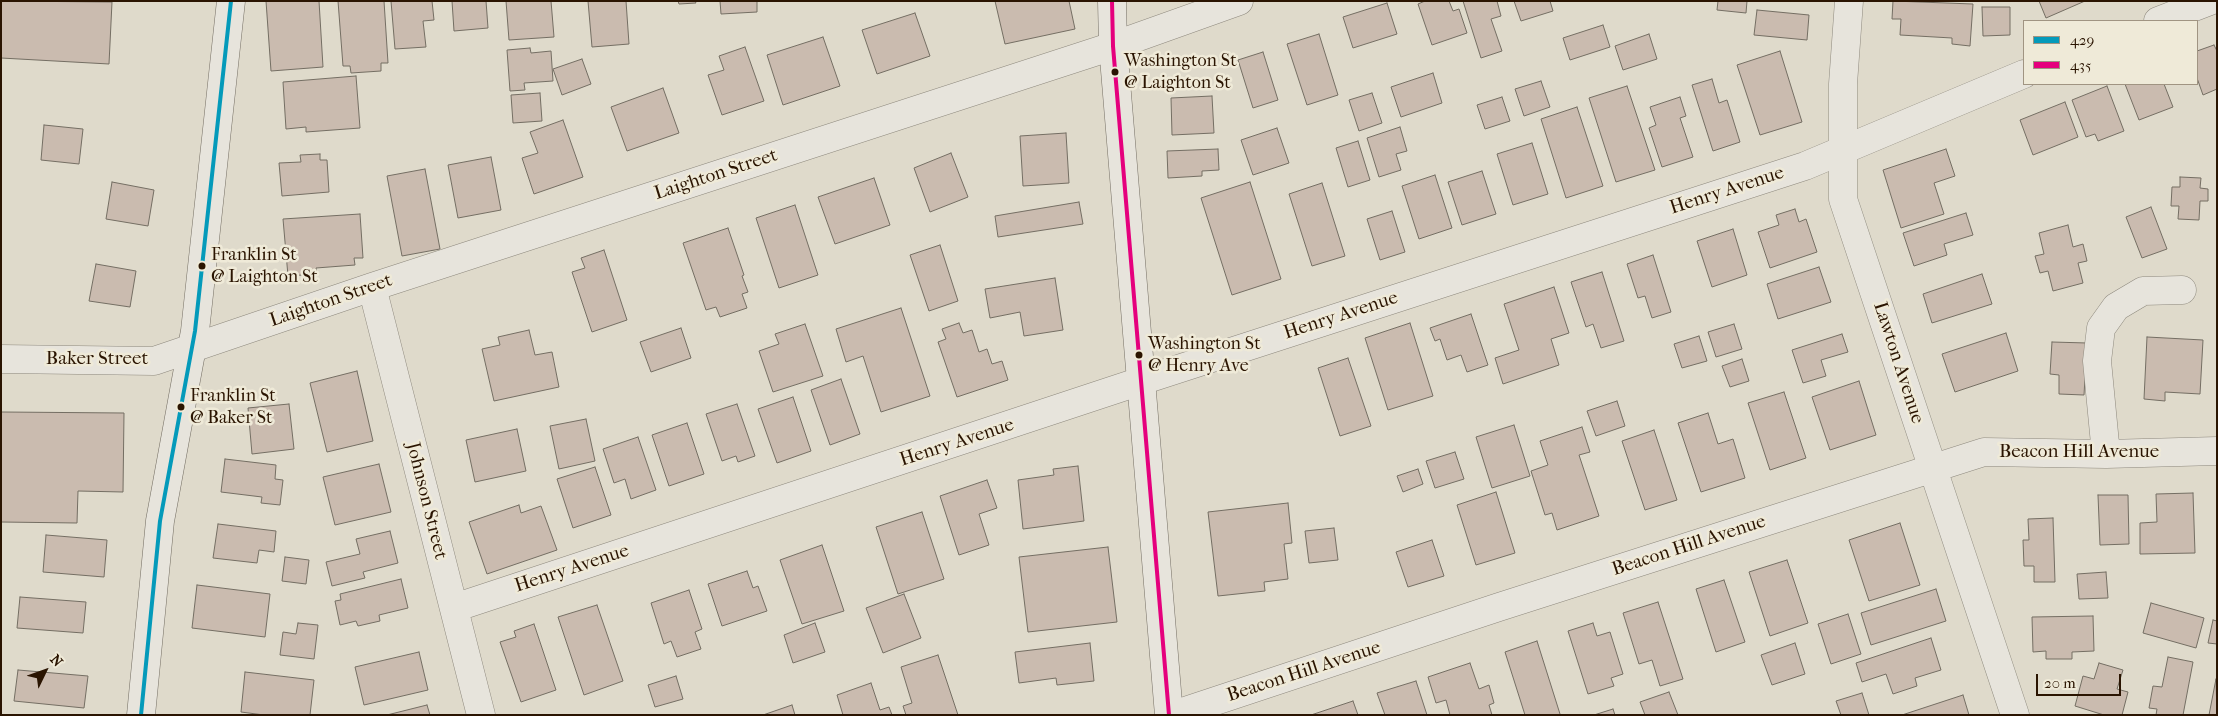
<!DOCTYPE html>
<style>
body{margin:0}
#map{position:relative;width:2218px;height:716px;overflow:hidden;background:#dfdacb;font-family:"IM FELL French Canon",serif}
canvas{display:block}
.frame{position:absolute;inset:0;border:2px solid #2a1401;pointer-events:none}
.legend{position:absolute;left:2023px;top:20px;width:175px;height:65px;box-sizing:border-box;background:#efead8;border:1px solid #a09482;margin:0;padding:6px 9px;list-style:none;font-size:15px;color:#2a1401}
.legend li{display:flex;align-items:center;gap:10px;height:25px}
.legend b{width:25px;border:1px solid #a09482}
.north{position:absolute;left:20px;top:646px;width:50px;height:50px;-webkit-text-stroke:4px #efead8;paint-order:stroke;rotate:48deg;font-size:14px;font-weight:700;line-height:20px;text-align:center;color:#2a1401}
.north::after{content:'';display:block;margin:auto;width:18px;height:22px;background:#2a1401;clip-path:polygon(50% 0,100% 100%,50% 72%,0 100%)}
.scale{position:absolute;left:2036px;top:674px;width:85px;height:22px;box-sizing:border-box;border:2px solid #2a1401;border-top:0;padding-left:6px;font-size:15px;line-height:18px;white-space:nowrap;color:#2a1401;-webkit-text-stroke:4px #efead8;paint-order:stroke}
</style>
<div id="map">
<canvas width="2218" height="716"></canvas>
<div class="frame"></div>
<ul class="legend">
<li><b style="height:6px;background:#049aba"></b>429</li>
<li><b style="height:6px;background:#e5007d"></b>435</li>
</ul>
<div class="north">N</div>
<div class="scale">20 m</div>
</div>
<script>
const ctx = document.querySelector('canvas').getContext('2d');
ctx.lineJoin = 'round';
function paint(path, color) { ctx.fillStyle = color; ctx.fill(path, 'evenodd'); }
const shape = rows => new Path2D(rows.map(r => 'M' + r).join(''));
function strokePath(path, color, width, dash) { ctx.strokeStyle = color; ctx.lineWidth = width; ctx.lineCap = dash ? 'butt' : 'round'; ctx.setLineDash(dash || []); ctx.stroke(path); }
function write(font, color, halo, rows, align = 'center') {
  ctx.font = font + ' "IM FELL French Canon",serif'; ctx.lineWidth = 5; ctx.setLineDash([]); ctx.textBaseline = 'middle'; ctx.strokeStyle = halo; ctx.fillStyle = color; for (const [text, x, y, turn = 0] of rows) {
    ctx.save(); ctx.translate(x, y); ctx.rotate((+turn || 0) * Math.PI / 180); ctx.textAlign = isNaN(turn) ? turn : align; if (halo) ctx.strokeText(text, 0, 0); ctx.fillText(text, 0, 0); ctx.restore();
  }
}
const building = shape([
 [1,1,112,2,109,64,1,58,1,1],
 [266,1,319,1,323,67,271,71,266,1],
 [338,1,384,1,388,63,381,63,381,71,351,73,350,66,343,66,338,1],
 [391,1,432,1,434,20,423,21,426,47,395,49,391,1],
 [452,1,486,1,488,28,454,31,452,1],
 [506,1,551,1,554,37,509,40,506,1],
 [588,1,626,1,629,44,592,47,588,1],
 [678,1,695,1,696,3,679,4,678,1],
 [720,1,757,1,757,12,721,14,720,1],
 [995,1,1069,1,1075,29,1005,44,995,1],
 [1425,1,1449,1,1453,11,1459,9,1467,33,1432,45,1418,4,1425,1],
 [1463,1,1497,1,1501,16,1491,19,1502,51,1481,58,1463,1],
 [1514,1,1550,1,1553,11,1521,21,1514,1],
 [1718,1,1747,1,1746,13,1717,10,1718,1],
 [1893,1,1973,4,1970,46,1952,44,1952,38,1900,35,1901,19,1892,19,1893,1],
 [2039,1,2085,1,2046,18,2039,1],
 [1387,3,1397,34,1353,48,1343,17,1387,3],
 [1982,7,2010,7,2010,35,1983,36,1982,7],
 [1757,10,1809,15,1807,40,1754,35,1757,10],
 [915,13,930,56,877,74,862,30,915,13],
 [1603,25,1610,47,1570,60,1563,38,1603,25],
 [1319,34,1338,95,1307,105,1287,44,1319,34],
 [1649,34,1657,59,1623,70,1615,46,1649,34],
 [823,37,840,86,783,105,767,55,823,37],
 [2214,45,2217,51,2217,89,2203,95,2197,78,2197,51,2214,45],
 [745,47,764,101,722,115,708,75,724,70,719,56,745,47],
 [530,48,531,53,551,51,553,81,524,83,525,90,510,91,507,50,530,48],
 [1780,51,1802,122,1760,135,1737,65,1780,51],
 [1263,52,1278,100,1253,108,1238,60,1263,52],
 [582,59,591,84,562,95,553,69,582,59],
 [1433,73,1442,103,1401,117,1391,87,1433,73],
 [356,76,360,128,306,132,306,127,286,129,283,82,356,76],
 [1712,79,1719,103,1727,100,1740,142,1713,151,1692,85,1712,79],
 [1541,81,1550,107,1524,116,1515,89,1541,81],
 [2125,84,2164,84,2173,107,2139,120,2125,84],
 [1627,86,1655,170,1616,182,1589,98,1627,86],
 [2107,86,2124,131,2098,141,2095,134,2086,137,2072,100,2107,86],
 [663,88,679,133,627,151,611,107,663,88],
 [540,93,542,121,513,123,511,95,540,93],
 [1372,93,1382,123,1359,131,1349,100,1372,93],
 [1212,96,1214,133,1172,135,1171,98,1212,96],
 [1502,97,1510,121,1485,129,1477,105,1502,97],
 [1680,97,1686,116,1680,118,1693,157,1662,167,1649,128,1656,125,1650,107,1680,97],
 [2065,102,2078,137,2033,155,2020,120,2065,102],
 [1577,107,1603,186,1566,198,1541,119,1577,107],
 [563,120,583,177,534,194,522,158,538,153,530,132,563,120],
 [44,125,83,129,79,164,41,160,44,125],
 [1400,127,1407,151,1396,154,1401,170,1379,177,1367,138,1400,127],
 [1277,128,1289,163,1253,175,1241,140,1277,128],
 [1066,133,1069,183,1023,186,1020,136,1066,133],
 [1358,141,1370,180,1348,187,1336,148,1358,141],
 [1532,143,1548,194,1513,205,1497,154,1532,143],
 [1218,149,1219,170,1202,171,1202,176,1168,178,1167,151,1218,149],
 [1946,149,1955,176,1934,183,1944,214,1901,228,1883,170,1946,149],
 [951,153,968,197,930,212,914,168,951,153],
 [320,154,320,160,327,160,329,192,282,196,279,163,301,162,300,155,320,154],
 [491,157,501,210,458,218,448,165,491,157],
 [425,169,440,249,402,256,387,176,425,169],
 [1482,171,1496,214,1462,225,1448,182,1482,171],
 [1435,175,1452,228,1419,239,1402,186,1435,175],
 [2180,177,2201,178,2200,188,2208,189,2208,201,2200,201,2199,220,2178,219,2179,206,2171,206,2172,187,2180,187,2180,177],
 [874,178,890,225,835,244,818,197,874,178],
 [112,182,154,190,148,226,106,219,112,182],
 [1250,182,1281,279,1232,295,1201,198,1250,182],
 [1322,183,1345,256,1312,266,1289,194,1322,183],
 [1079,202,1083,224,998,237,995,216,1079,202],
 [795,205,818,275,779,288,756,218,795,205],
 [2151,207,2167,249,2142,258,2126,217,2151,207],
 [1795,209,1799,222,1806,219,1817,252,1770,268,1758,232,1779,225,1776,215,1795,209],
 [1392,211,1405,252,1380,260,1367,219,1392,211],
 [1966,213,1973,235,1944,244,1947,255,1914,266,1903,233,1966,213],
 [360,214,363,258,354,258,355,265,316,268,317,274,288,276,283,219,360,214],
 [2068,225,2073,247,2083,244,2087,261,2078,263,2083,283,2053,291,2048,271,2040,273,2035,256,2044,254,2039,233,2068,225],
 [728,228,744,275,742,276,748,292,742,294,747,308,720,317,716,307,706,310,683,243,728,228],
 [1733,229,1747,275,1712,287,1697,241,1733,229],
 [940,245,958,301,929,311,910,255,940,245],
 [604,250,627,320,592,332,572,272,585,268,581,258,604,250],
 [1653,255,1671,312,1652,318,1645,296,1638,298,1627,264,1653,255],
 [96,264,136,271,130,307,89,301,96,264],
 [1819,267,1831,302,1778,319,1767,284,1819,267],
 [1602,272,1624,341,1601,348,1593,324,1586,327,1571,282,1602,272],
 [1982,274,1992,304,1932,323,1923,294,1982,274],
 [1055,278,1063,330,1024,336,1020,312,990,318,985,289,1055,278],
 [1554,287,1569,333,1551,339,1559,365,1503,384,1495,358,1519,350,1504,304,1554,287],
 [901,308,930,396,881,412,863,356,846,362,836,329,901,308],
 [1471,314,1488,365,1467,372,1461,355,1447,360,1440,339,1435,341,1430,328,1471,314],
 [959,323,963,333,972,330,979,352,987,349,992,364,1002,361,1008,380,957,397,938,342,946,339,942,329,959,323],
 [1410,323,1433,396,1388,410,1365,338,1410,323],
 [805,324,823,376,773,392,759,351,779,344,775,334,805,324],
 [1734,324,1742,349,1716,357,1708,332,1734,324],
 [681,328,691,358,651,372,640,342,681,328],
 [529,330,535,355,552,352,559,387,494,401,482,349,500,345,498,337,529,330],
 [2006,333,2018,371,1955,392,1942,354,2006,333],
 [1842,334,1848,352,1821,360,1826,376,1803,383,1792,350,1842,334],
 [1699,336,1707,361,1682,368,1674,344,1699,336],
 [2147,337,2203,340,2200,394,2165,392,2165,401,2144,399,2147,337],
 [2052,342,2087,343,2084,395,2059,394,2059,375,2050,374,2052,342],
 [1348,358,1371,426,1340,436,1318,368,1348,358],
 [1742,359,1749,381,1730,387,1722,366,1742,359],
 [357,371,373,441,327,452,310,383,357,371],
 [841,379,860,434,830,445,811,390,841,379],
 [1859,381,1876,435,1830,450,1812,397,1859,381],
 [1784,392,1806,458,1770,470,1748,403,1784,392],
 [793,397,811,451,777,463,758,409,793,397],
 [1617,401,1625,426,1596,436,1587,411,1617,401],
 [289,404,294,449,252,454,248,408,289,404],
 [737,404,755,456,738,462,736,456,722,461,706,414,737,404],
 [1,412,124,413,123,492,78,491,77,523,1,522,1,412],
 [1708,413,1718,444,1733,439,1745,478,1701,492,1678,423,1708,413],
 [586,419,595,461,559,469,550,426,586,419],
 [687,423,704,474,669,486,652,435,687,423],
 [1514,425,1530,476,1492,488,1476,437,1514,425],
 [1582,427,1590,452,1579,455,1599,516,1557,530,1552,513,1545,515,1531,471,1548,465,1540,441,1582,427],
 [517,429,526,471,475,482,466,440,517,429],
 [1654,430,1677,500,1645,510,1622,441,1654,430],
 [638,437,656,490,631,499,625,479,614,483,603,449,638,437],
 [1455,452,1464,479,1435,488,1426,461,1455,452],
 [225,459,276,465,275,479,283,480,280,505,261,503,262,497,221,492,225,459],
 [379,464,391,512,335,525,323,477,379,464],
 [1078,466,1084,521,1023,529,1018,480,1054,475,1053,469,1078,466],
 [595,467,611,515,573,528,557,479,595,467],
 [1418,469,1423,484,1403,492,1397,476,1418,469],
 [987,480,997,508,979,514,989,545,959,555,940,496,987,480],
 [1496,492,1515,553,1476,565,1457,505,1496,492],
 [2193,493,2195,553,2140,554,2140,523,2157,522,2156,494,2193,493],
 [2098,495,2128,495,2129,544,2100,545,2098,495],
 [1288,503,1292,543,1284,544,1288,579,1264,582,1265,591,1218,596,1208,512,1288,503],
 [519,505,521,513,541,506,557,550,487,574,469,522,519,505],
 [922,512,944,579,898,594,876,527,922,512],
 [2053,518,2055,582,2034,582,2034,566,2024,566,2023,540,2029,540,2028,519,2053,518],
 [1900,523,1920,585,1869,601,1849,540,1900,523],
 [218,524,276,531,274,552,259,550,257,563,213,558,218,524],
 [1334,528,1338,560,1309,563,1305,531,1334,528],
 [390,531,398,563,363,572,365,578,332,586,326,562,360,554,356,539,390,531],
 [46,535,107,540,104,577,43,572,46,535],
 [1432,540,1444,576,1408,587,1396,552,1432,540],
 [822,545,844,611,802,624,780,560,822,545],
 [1108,547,1117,622,1028,632,1019,557,1108,547],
 [285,557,309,560,306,584,282,581,285,557],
 [1787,560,1808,623,1770,636,1749,572,1787,560],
 [747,571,753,588,758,586,767,611,722,626,708,584,747,571],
 [2106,572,2108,598,2079,599,2077,574,2106,572],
 [401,579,408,608,379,615,380,621,358,626,356,621,340,625,335,601,341,600,340,594,401,579],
 [1724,580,1745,642,1716,652,1696,589,1724,580],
 [197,585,270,594,265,637,192,628,197,585],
 [1936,589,1946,621,1871,645,1861,613,1936,589],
 [689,590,702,629,695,632,701,649,677,657,671,641,664,644,651,603,689,590],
 [904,594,921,638,883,653,866,608,904,594],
 [20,597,86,602,83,633,17,628,20,597],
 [1658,602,1683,679,1660,686,1652,660,1639,664,1623,613,1658,602],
 [2151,603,2204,618,2196,648,2143,633,2151,603],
 [597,605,623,681,584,695,558,617,597,605],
 [1848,614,1861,654,1831,664,1818,624,1848,614],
 [2093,616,2094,651,2072,652,2072,659,2046,659,2046,651,2033,652,2032,617,2093,616],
 [2213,620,2217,621,2217,644,2208,643,2213,620],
 [298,623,318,625,314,659,280,655,283,632,296,634,298,623],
 [815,623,825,652,793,663,784,635,815,623],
 [1593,623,1597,636,1610,632,1623,674,1611,678,1614,686,1588,694,1568,631,1593,623],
 [534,624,556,690,521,702,500,642,516,637,514,631,534,624],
 [1931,638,1941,670,1915,678,1917,686,1893,694,1886,674,1862,682,1856,663,1931,638],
 [1537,641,1560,714,1559,715,1525,715,1505,652,1537,641],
 [1090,643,1094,681,1057,685,1056,678,1019,683,1015,652,1090,643],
 [1795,643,1805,674,1772,685,1761,655,1795,643],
 [419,652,428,690,364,705,355,667,419,652],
 [938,655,958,715,906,715,903,706,912,703,901,667,938,655],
 [2168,657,2193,662,2183,715,2156,715,2157,709,2149,708,2153,686,2162,687,2168,657],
 [1470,663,1479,689,1489,685,1494,703,1489,705,1492,715,1450,715,1446,700,1436,703,1428,677,1470,663],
 [2099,663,2123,670,2117,689,2128,692,2122,715,2104,715,2075,706,2083,676,2094,679,2099,663],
 [18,670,88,676,84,708,14,701,18,670],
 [245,672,314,680,310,715,264,715,241,712,245,672],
 [676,676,683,699,655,707,648,685,676,676],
 [2216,679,2217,715,2209,715,2216,679],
 [1416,681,1427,715,1385,715,1377,693,1416,681],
 [871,683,880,710,889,707,892,715,843,715,837,695,871,683],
 [1669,692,1678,715,1645,715,1640,702,1669,692],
 [1862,693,1869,715,1841,715,1836,701,1862,693],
 [1963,695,1969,715,1902,715,1963,695],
 [1353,701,1358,715,1311,715,1353,701],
 [427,705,430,715,387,715,427,705],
 [792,705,795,715,763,715,792,705],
 [1613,709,1615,715,1594,715,1613,709]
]);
paint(building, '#cabbaf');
strokePath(building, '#746e63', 1);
const minor = shape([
 [1849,1,1843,84,1843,199,2015,715],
 [2158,21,2210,1],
 [372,287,481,715],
 [1,359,154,361,372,287,1113,46,1239,1],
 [2106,454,2097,361,2101,328,2116,307,2143,291,2182,290],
 [454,608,1141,381,1805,166,2024,74],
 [1173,715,1499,607,1984,452,2106,454,2217,451]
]);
const secondary = shape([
 [1112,1,1113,46,1169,715],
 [141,715,160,521,195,331,231,1]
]);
strokePath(minor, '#8e897e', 29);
strokePath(secondary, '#746e63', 29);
strokePath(minor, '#e7e4dc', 28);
strokePath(secondary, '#e7e4dc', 28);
strokePath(shape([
 [141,715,160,521,195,331,231,1]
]), '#049aba', 4);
strokePath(shape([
 [1112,1,1113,46,1169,715]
]), '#e5007d', 4);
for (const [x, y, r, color] of [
 [1115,72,4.5,"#2a1401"],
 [202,266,4.5,"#2a1401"],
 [1139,355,4.5,"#2a1401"],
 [181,407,4.5,"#2a1401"]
]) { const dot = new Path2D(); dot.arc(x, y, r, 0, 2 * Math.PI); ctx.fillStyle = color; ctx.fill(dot); strokePath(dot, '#efead8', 2); }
write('18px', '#2a1401', '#efead8', [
 ["Washington St",1124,62],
 ["@ Laighton St",1124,84],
 ["Franklin St",211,256],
 ["@ Laighton St",211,278],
 ["Washington St",1148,345],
 ["@ Henry Ave",1148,367],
 ["Franklin St",190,397],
 ["@ Baker St",190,419]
], 'left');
write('19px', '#2a1401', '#efead8', [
 ["Laighton Street",716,175,-18],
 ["Henry Avenue",1727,191,-18],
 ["Laighton Street",331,301,-19],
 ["Henry Avenue",1341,316,-18],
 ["Baker Street",97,359],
 ["Lawton Avenue",1898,363,72],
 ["Henry Avenue",957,443,-18],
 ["Beacon Hill Avenue",2079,452],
 ["Johnson Street",426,501,76],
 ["Beacon Hill Avenue",1689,546,-18],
 ["Henry Avenue",572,569,-18],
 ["Beacon Hill Avenue",1304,672,-18]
]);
</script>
